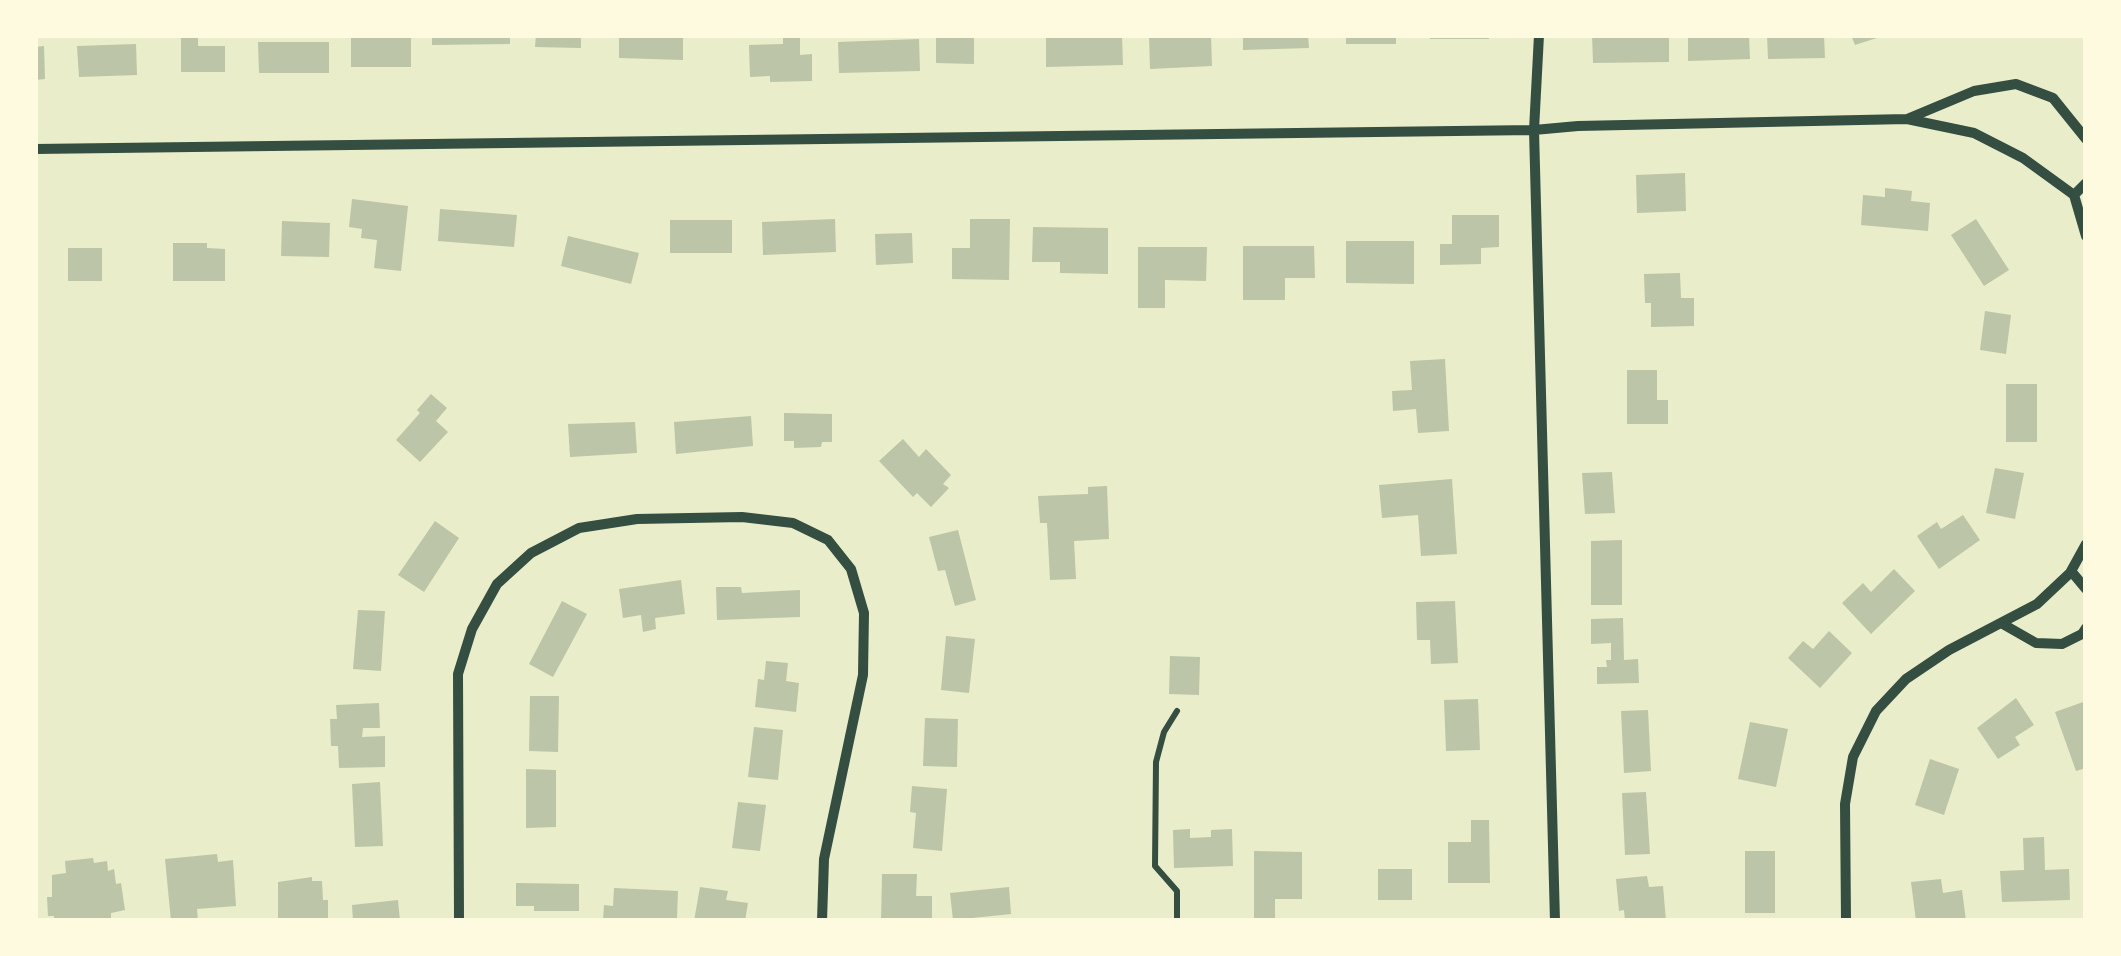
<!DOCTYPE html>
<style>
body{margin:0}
#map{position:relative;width:2121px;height:956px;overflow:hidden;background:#e9edc9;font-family:Manrope,sans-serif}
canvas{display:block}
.frame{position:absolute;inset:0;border:38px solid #fefae0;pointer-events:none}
</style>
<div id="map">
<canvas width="2121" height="956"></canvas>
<div class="frame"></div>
</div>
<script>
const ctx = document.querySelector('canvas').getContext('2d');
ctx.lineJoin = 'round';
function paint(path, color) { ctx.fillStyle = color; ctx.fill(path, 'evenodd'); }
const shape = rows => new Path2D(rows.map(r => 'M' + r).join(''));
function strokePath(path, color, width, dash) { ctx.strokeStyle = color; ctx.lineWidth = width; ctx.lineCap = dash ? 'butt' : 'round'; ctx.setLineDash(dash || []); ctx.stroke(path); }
paint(shape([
 [181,35,198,35,198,46,225,46,225,72,181,72],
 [351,35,411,36,411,67,351,67],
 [432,35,510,35,510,44,432,45],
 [536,35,581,35,581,48,535,47],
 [619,35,683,35,683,60,619,58],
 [783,35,800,35,800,55,812,54,812,81,770,82,770,76,750,77,749,45,783,44],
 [1046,35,1122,35,1123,65,1046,67],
 [1211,35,1212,66,1150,69,1149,36],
 [1243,35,1308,35,1309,48,1243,50],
 [1346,35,1396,35,1396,44,1346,44],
 [1430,35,1489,35,1489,39,1430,39],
 [1592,35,1669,35,1669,62,1593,63],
 [1688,35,1749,35,1750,59,1688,61],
 [1767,35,1824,35,1825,58,1768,59],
 [1851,35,1883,35,1883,36,1855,45],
 [936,36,974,36,974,64,936,63],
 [919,39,920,71,839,73,838,42],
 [258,42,329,42,329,73,259,73],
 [136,44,137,75,79,77,77,46],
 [44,46,45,79,35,80,35,47],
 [1685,173,1686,211,1637,213,1636,175],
 [1885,188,1912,191,1911,201,1930,203,1928,231,1861,225,1863,195,1885,197],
 [352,199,408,206,401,271,374,268,377,240,361,238,362,229,349,227],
 [440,209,517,215,514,247,438,241],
 [1452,215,1499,215,1499,247,1481,248,1481,264,1440,265,1440,244,1452,244],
 [835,219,836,252,763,255,762,222],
 [970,219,1010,219,1009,280,952,279,952,248,970,248],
 [1976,219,2009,270,1984,286,1951,235],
 [670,220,732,220,732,253,670,253],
 [282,221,330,223,329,257,281,256],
 [1033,227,1108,228,1108,274,1060,273,1060,262,1032,262],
 [912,233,913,263,876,265,875,234],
 [568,236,639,253,631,284,561,266],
 [1346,241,1414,241,1414,284,1346,283],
 [173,243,207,243,207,248,225,249,225,281,173,281],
 [1243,246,1314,246,1315,278,1285,278,1285,300,1243,300],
 [1138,247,1207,247,1206,281,1165,280,1165,308,1138,308],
 [68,248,102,248,102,281,68,281],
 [1680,273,1681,298,1694,298,1694,326,1651,327,1651,303,1645,303,1644,274],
 [1985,311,2011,315,2006,354,1980,350],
 [1445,359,1449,431,1418,433,1416,409,1393,411,1392,391,1412,390,1410,361],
 [1627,370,1657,370,1657,400,1668,400,1668,424,1627,424],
 [2006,384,2037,384,2037,442,2006,442],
 [431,394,447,408,436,421,448,432,420,462,396,440,420,413,417,410],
 [784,413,832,414,832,442,822,442,821,447,794,448,794,441,784,441],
 [751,416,753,446,676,454,674,422],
 [635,422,637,453,570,457,568,424],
 [903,439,919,457,926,449,951,475,943,484,949,488,931,507,917,493,913,497,879,461],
 [1995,468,2024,473,2015,519,1986,513],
 [1612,472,1615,513,1585,514,1582,473],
 [1452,479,1457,554,1421,556,1418,515,1382,518,1379,485],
 [1107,486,1109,539,1074,541,1076,579,1050,580,1047,523,1040,523,1038,496,1088,494,1088,487],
 [1963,515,1980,540,1939,569,1917,536,1937,522,1941,529],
 [435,521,459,538,424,592,398,575],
 [958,530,976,600,955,606,945,570,938,571,929,537],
 [1622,540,1622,605,1591,605,1591,541],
 [1894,569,1915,591,1871,634,1842,603,1863,583,1871,592],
 [681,580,685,614,655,618,656,629,643,632,641,615,623,618,619,589],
 [716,587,741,587,742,593,800,590,800,617,717,620],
 [562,601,587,614,553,677,529,664],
 [1455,601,1458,663,1431,664,1430,640,1417,640,1416,602],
 [358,610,385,611,381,671,353,669],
 [1623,618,1624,660,1638,659,1639,683,1597,684,1597,667,1607,667,1606,660,1611,660,1611,643,1591,644,1591,619],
 [1829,631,1852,653,1820,688,1788,658,1803,641,1813,649],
 [946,636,975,639,969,693,941,690],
 [1170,656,1200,657,1199,695,1169,694],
 [766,661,788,663,786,681,799,683,796,712,755,707,758,679,764,680],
 [530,696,559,696,558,752,529,751],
 [2016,698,2034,725,2015,737,2020,745,1998,759,1977,728],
 [1478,699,1480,750,1446,751,1444,700],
 [2086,701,2086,768,2076,771,2055,712],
 [379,703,380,728,363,728,362,737,385,736,385,767,339,768,338,746,331,746,330,719,337,719,336,705],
 [1648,710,1651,771,1624,773,1621,711],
 [925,718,958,719,957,767,923,766],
 [1750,722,1788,729,1776,787,1738,779],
 [754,727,783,730,778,780,748,777],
 [1930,759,1959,769,1944,815,1915,805],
 [526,769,556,770,556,827,526,828],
 [380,782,383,846,355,847,352,784],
 [912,786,947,789,942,851,913,848,916,813,910,812],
 [1646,792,1650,854,1625,855,1622,793],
 [738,802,766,805,760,851,732,848],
 [1471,820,1489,820,1490,883,1448,883,1448,842,1471,842],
 [1190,829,1190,838,1211,837,1211,830,1232,829,1233,866,1174,868,1173,830],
 [2044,837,2045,870,2069,869,2070,900,2002,902,2000,871,2024,870,2023,838],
 [1254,851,1302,852,1302,899,1275,899,1275,921,1254,921],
 [1745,851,1775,851,1775,913,1745,913],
 [217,854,218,862,233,860,236,906,197,909,198,921,171,921,165,859],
 [93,858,94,863,107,861,108,871,114,869,116,884,121,883,125,910,111,913,111,918,54,921,54,916,48,916,47,897,52,897,52,875,66,873,65,861],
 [1378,869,1412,869,1412,900,1378,900],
 [882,874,917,874,916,896,932,896,932,921,881,921],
 [1647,876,1649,887,1663,886,1666,921,1625,921,1624,910,1619,911,1616,879],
 [312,877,312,881,322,881,323,900,328,900,328,921,278,921,278,882],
 [1941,879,1943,893,1962,890,1966,921,1916,921,1911,882],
 [516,883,579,884,579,911,534,911,534,906,516,906],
 [700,887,728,891,726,900,748,903,745,921,694,921],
 [1009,887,1011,914,953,920,950,893],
 [614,888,678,891,677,918,603,921,604,905,613,906],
 [398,900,400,921,353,921,352,905]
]), '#bcc5a7');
strokePath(shape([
 [1177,711,1164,732,1156,762,1155,866,1177,891,1177,921]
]), '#344e41', 6);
strokePath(shape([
 [1539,35,1534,130,1555,921],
 [1907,119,1974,91,2016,84,2053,98,2086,139],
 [35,149,1534,130,1578,126,1907,119,1974,133,2023,158,2074,195,2086,236],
 [2074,195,2086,183],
 [2071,571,2086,589],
 [2001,623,2036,643,2062,644,2082,634,2086,628],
 [459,921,458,674,472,629,497,584,531,553,579,528,637,519,742,517,793,523,828,540,851,569,864,613,863,675,824,859,822,921],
 [1846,921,1845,804,1853,757,1876,711,1906,679,1949,650,2037,604,2070,573,2086,544]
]), '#344e41', 10);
</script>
